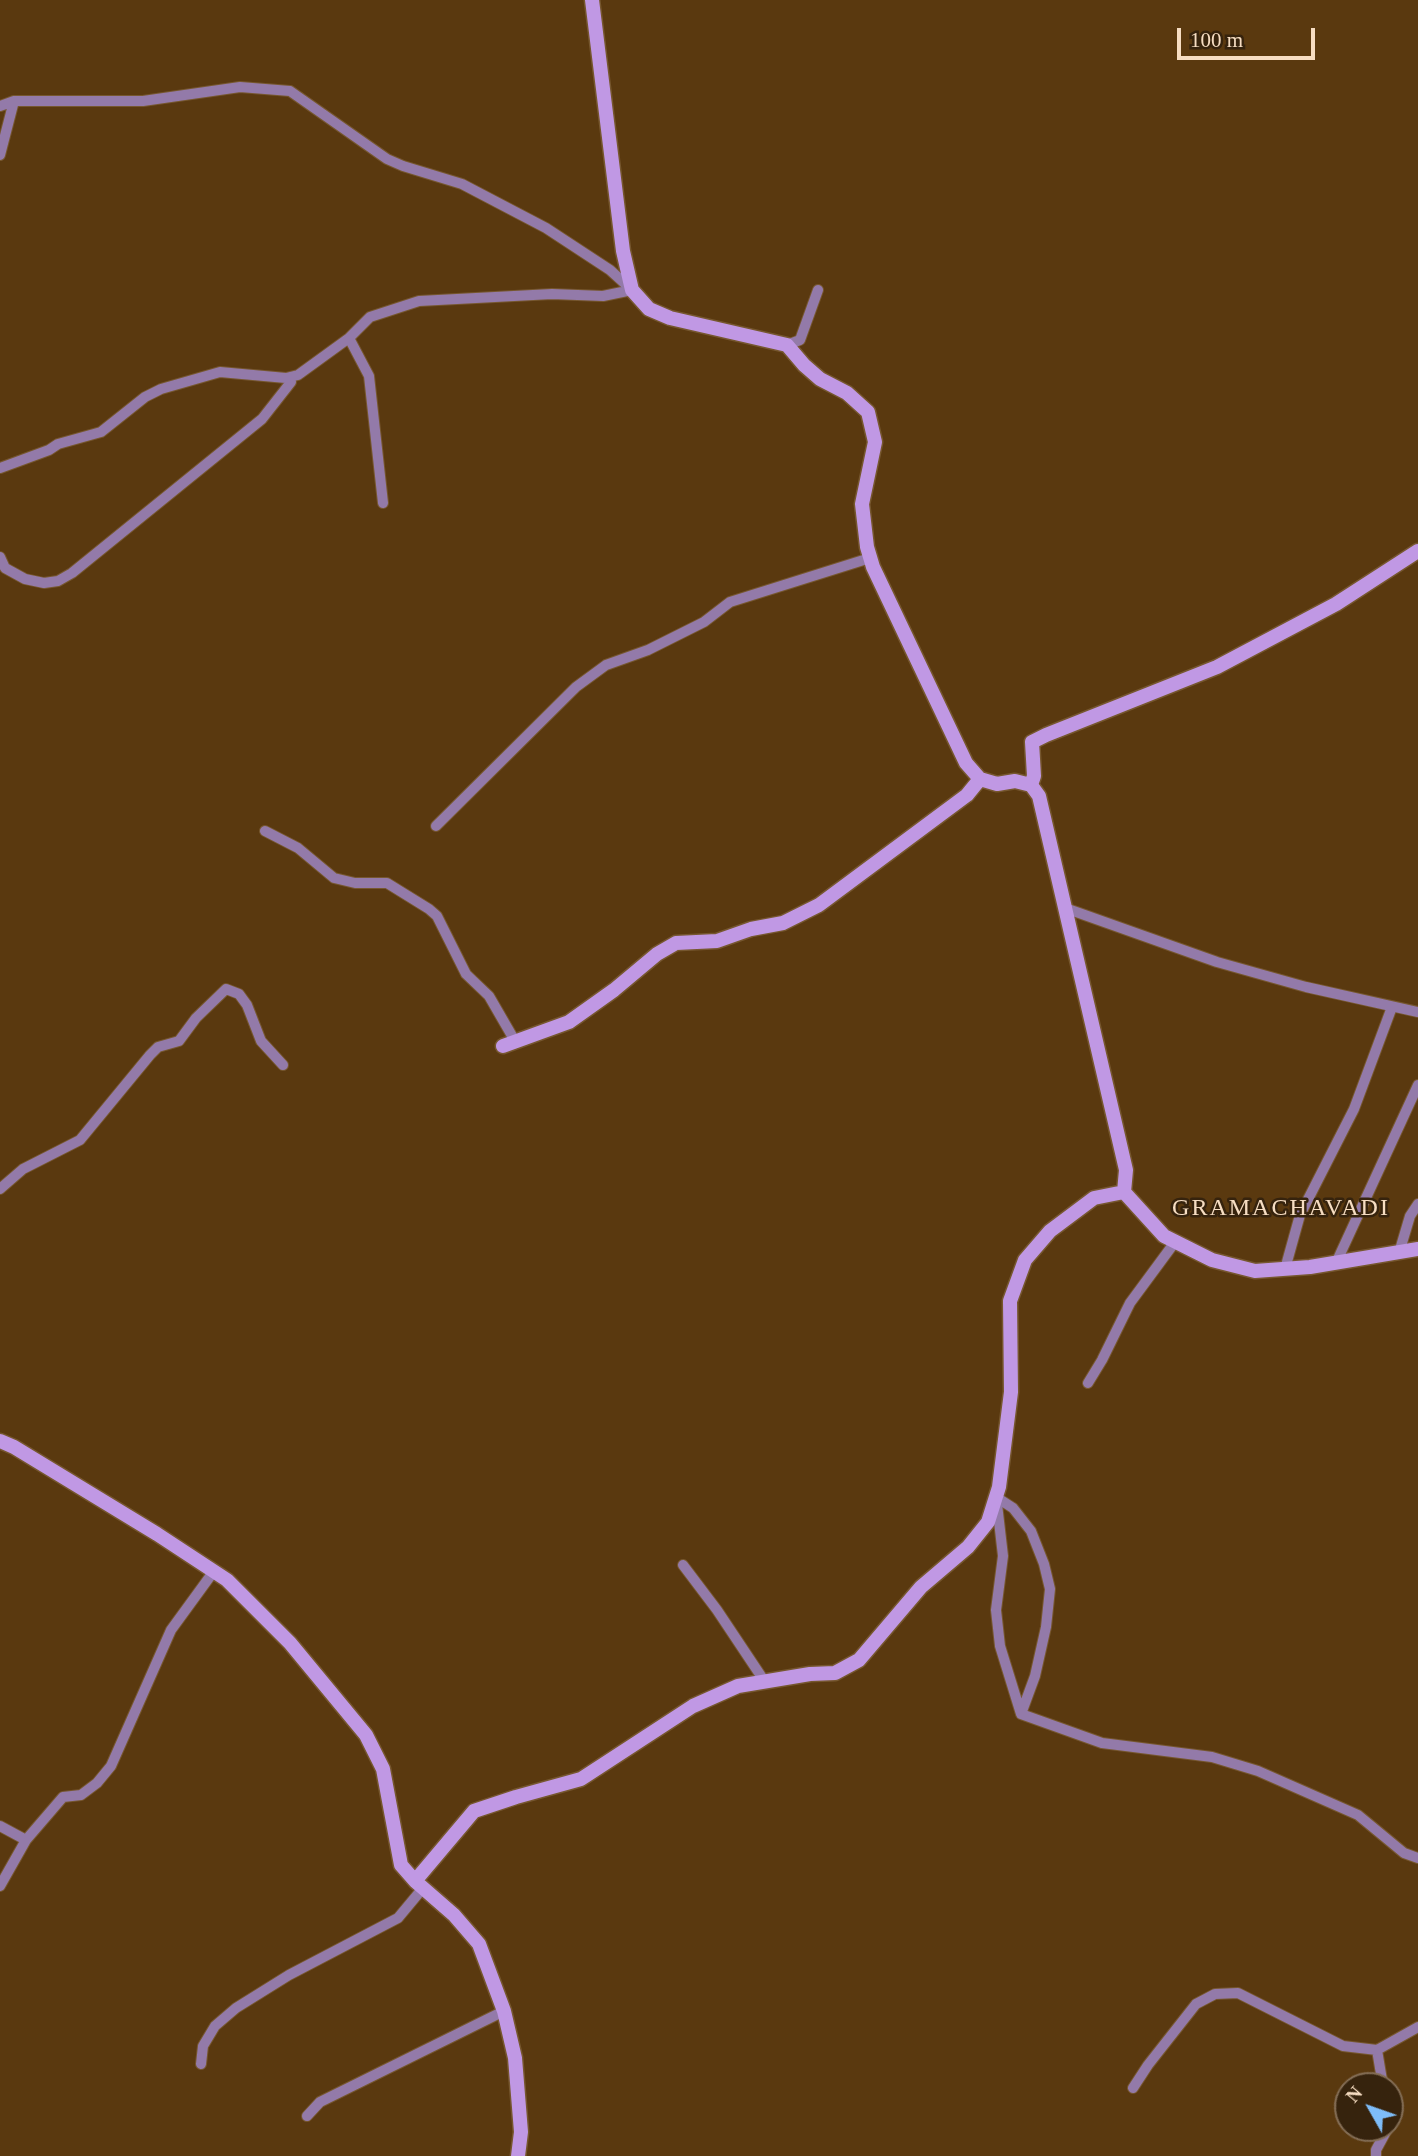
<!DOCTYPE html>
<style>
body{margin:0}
#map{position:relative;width:1418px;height:2156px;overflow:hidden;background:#5a390f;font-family:Georgia,serif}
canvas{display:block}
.north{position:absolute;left:1334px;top:2072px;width:70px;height:70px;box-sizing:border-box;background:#36230d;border:2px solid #836d55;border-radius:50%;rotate:310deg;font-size:19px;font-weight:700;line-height:28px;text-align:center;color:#f6ddc2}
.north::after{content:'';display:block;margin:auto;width:24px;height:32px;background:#7ebdf9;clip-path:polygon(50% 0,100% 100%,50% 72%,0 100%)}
.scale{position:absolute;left:1177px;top:28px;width:138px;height:32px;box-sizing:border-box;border:4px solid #f6ddc2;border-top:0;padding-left:9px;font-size:21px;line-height:24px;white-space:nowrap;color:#f6ddc2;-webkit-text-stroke:5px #36230d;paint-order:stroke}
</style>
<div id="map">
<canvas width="1418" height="2156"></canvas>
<div class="north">N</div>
<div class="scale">100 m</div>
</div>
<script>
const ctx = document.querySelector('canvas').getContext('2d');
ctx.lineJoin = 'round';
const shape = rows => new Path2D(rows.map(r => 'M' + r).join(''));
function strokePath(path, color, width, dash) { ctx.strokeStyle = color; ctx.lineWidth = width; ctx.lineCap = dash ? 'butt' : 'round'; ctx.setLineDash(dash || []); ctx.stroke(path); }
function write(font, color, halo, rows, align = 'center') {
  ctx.font = font + ' Georgia,serif'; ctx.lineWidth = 5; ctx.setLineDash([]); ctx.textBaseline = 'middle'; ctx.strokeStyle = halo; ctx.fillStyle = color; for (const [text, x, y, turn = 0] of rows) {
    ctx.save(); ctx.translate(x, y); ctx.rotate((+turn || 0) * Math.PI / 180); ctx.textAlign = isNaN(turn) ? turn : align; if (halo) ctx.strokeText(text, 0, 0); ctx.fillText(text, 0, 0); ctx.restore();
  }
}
const street = shape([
 [0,106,14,101,143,101,240,87,290,91,387,159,403,166,462,184,546,228,610,270,632,290,603,296,552,294,419,301,370,317,349,338,298,375,286,378,220,372,161,389,145,397,101,432,58,444,49,450,0,468],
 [0,155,14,101],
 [349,338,369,376,383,503],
 [787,345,800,340,818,290],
 [0,557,5,568,25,579,44,583,58,581,72,573,262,419,291,382,286,378],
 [436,826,576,687,606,665,648,650,704,622,730,602,870,558],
 [265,831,298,848,334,878,355,883,387,883,429,909,437,916,466,974,489,996,515,1041],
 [1065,908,1217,962,1306,987,1418,1012],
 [0,1189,23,1169,80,1140,150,1055,158,1047,179,1041,196,1018,226,989,239,994,247,1005,261,1041,283,1065],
 [1399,1253,1410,1216,1418,1204],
 [1336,1263,1418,1085],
 [1285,1269,1300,1215,1354,1109,1392,1007],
 [1088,1383,1102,1360,1130,1303,1175,1242],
 [996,1497,1013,1508,1031,1531,1044,1564,1050,1589,1046,1627,1035,1676,1021,1714],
 [997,1504,1003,1556,996,1610,1000,1646,1021,1714,1102,1743,1212,1757,1258,1771,1358,1815,1404,1853,1418,1858],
 [683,1565,717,1610,765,1682],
 [0,1826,26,1840],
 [0,1886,26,1840,63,1797,81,1795,97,1783,111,1766,171,1630,214,1571],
 [1377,2050,1383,2086],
 [201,2064,203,2046,215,2026,236,2008,289,1975,398,1918,423,1888],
 [1133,2088,1148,2065,1196,2004,1215,1994,1238,1993,1343,2046,1377,2050,1418,2027],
 [1390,2107,1390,2112],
 [307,2116,320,2102,504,2011],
 [1376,2156,1376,2150,1388,2128]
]);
const secondary = shape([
 [592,0,623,251,632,290,649,309,670,318,787,345,804,365,820,379,847,393,868,412,875,442,862,504,867,547,873,567,966,763,980,779,997,784,1015,781,1031,785,1039,796,1126,1170,1124,1192],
 [1031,785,1034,776,1032,742,1046,735,1217,667,1336,604,1418,551],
 [503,1046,569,1022,614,990,657,954,676,943,717,941,751,929,783,923,819,905,967,795,980,779],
 [0,1441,14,1447,157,1534,227,1580,290,1643,366,1735,383,1769,401,1865,415,1881,454,1915,479,1944,504,2011,515,2058,521,2132,518,2156],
 [415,1881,474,1811,516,1797,581,1779,693,1706,738,1686,810,1674,835,1673,859,1660,921,1587,968,1547,988,1522,999,1487,1011,1392,1010,1301,1025,1260,1050,1231,1094,1198,1124,1192,1164,1236,1212,1260,1255,1271,1310,1267,1418,1249]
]);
strokePath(street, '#76572f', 12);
strokePath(secondary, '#76572f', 17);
strokePath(street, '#937aa9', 10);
strokePath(secondary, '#c098e4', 14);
ctx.letterSpacing = '2px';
write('24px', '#f6ddc2', '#36230d', [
 ["GRAMACHAVADI",1281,1209]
]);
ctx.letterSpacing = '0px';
</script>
